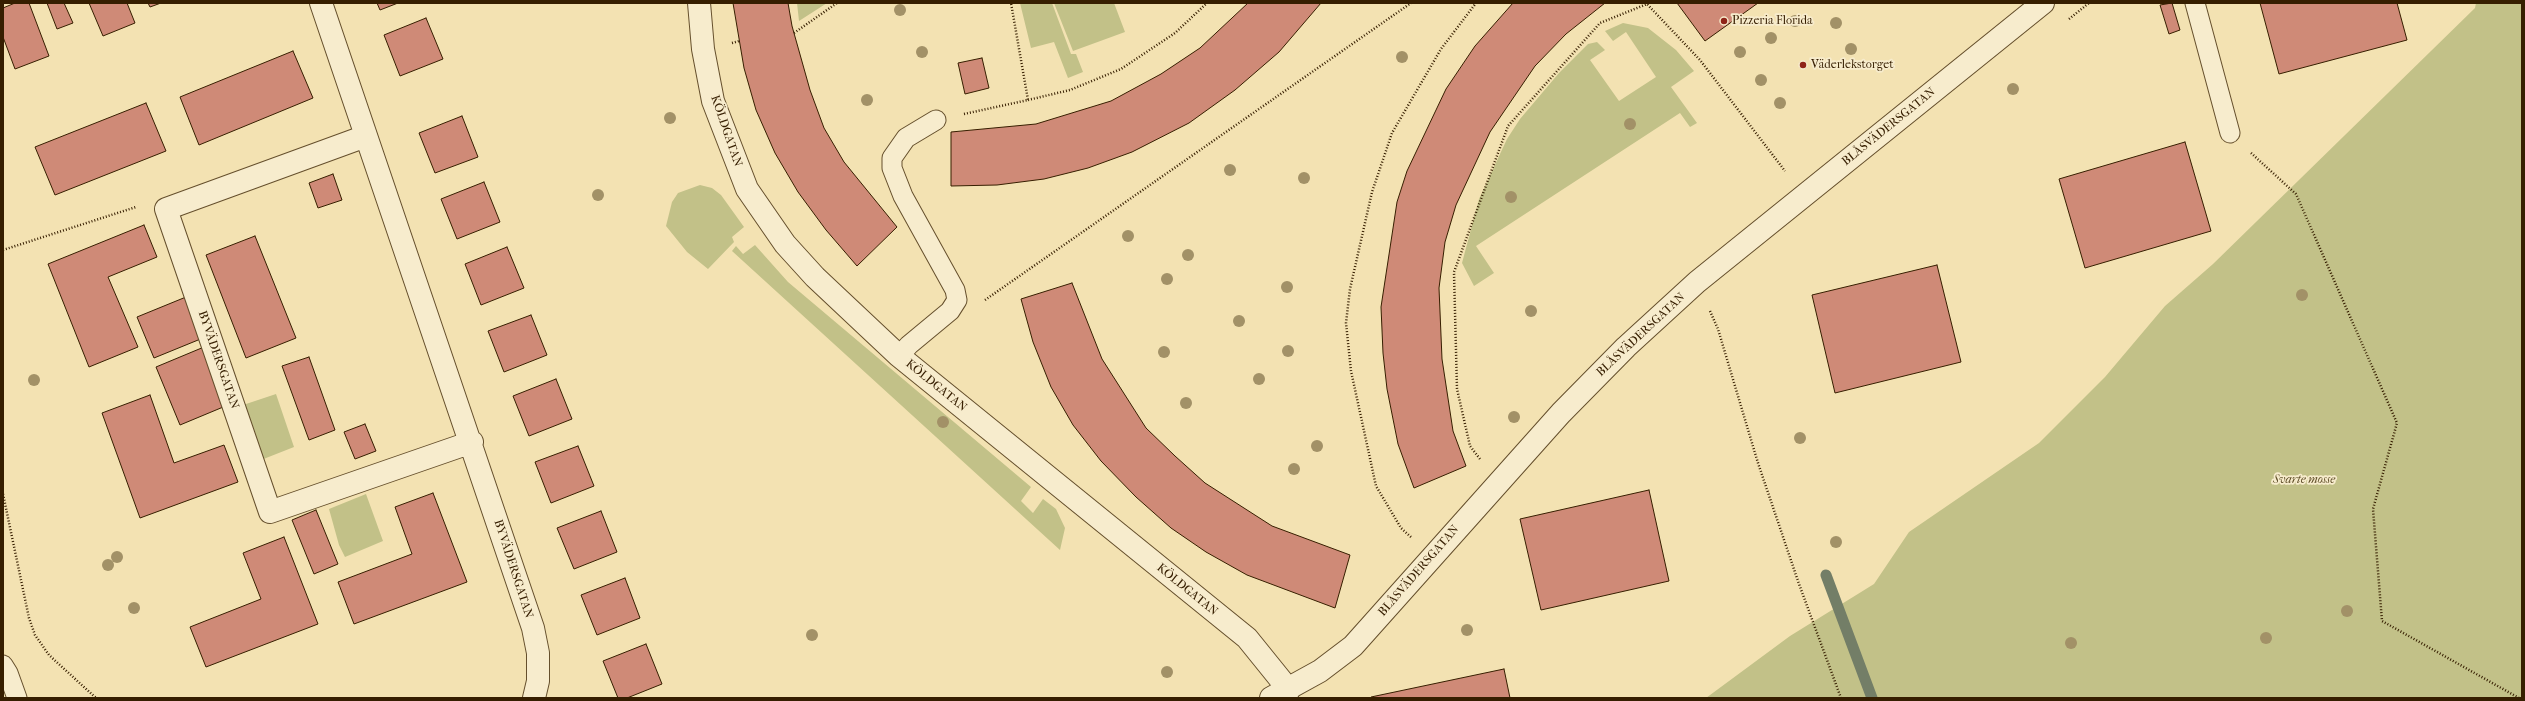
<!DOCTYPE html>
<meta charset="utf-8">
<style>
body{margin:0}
#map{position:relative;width:2525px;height:701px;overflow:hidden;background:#f3e2b2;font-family:"IM FELL French Canon",serif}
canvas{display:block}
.frame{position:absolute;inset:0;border:4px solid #361e00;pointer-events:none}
</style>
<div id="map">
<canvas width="2525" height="701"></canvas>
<div class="frame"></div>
</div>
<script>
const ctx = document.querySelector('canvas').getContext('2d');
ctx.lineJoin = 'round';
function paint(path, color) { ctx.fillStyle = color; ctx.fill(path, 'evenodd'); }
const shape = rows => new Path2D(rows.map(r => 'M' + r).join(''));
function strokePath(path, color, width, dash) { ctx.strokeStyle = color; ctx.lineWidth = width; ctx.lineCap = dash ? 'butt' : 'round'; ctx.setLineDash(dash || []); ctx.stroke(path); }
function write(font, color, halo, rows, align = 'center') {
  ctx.font = font + ' "IM FELL French Canon",serif'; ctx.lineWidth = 3.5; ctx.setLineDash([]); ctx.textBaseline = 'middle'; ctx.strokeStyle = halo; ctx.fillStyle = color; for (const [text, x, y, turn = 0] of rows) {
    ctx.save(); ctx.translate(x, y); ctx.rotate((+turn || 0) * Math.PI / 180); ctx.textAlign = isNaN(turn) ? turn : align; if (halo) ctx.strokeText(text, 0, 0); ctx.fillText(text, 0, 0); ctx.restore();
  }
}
paint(shape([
 [797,3,827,3,799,21],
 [1020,3,1052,3,1071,54,1076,54,1083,72,1068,78,1054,42,1031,48],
 [1054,3,1114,3,1125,32,1073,51],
 [2476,3,2522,3,2522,698,1706,698,1790,636,1874,584,1909,532,2039,443,2105,377,2165,306,2213,264,2475,8],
 [1623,23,1648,28,1676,50,1694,71,1671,87,1697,123,1690,127,1680,113,1476,246,1494,273,1474,286,1462,263,1479,199,1507,139,1520,119,1559,73,1588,44,1597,42,1605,50,1590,60,1619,101,1656,77,1626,32,1613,41,1605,31],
 [700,185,712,188,721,195,744,227,732,237,734,242,708,269,687,252,666,226,672,202,678,193],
 [755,245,788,282,1031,487,1021,501,1033,513,1043,499,1056,509,1065,528,1060,550,732,251,736,246,743,254],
 [276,394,294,447,261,460,240,406],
 [366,494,383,541,345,557,339,545,329,509]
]), '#c2c188');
strokePath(shape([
 [1826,575,1872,698]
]), '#737e67', 11);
const building = shape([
 [15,3,29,3,49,56,15,69,3,37,3,8,15,3],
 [47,3,64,3,73,23,57,29,47,3],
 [89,3,127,3,135,23,103,36,89,3],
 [148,3,161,3,150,7,148,3],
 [377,3,398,3,380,10,377,3],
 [733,3,788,3,792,26,810,90,824,128,844,162,897,227,857,266,826,230,798,192,775,153,756,110,744,68,733,3],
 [1248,3,1321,3,1279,52,1235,90,1189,123,1132,152,1088,168,1044,179,997,185,951,186,951,132,1036,124,1111,101,1161,74,1200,48,1248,3],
 [1513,3,1605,3,1566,34,1535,66,1490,132,1456,205,1445,242,1439,288,1442,359,1453,431,1466,466,1414,488,1398,444,1387,389,1383,353,1381,307,1397,202,1407,171,1446,89,1475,46,1513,3],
 [1677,3,1758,3,1705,41,1677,3],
 [2172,3,2180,30,2169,34,2160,5,2172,3],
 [2260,3,2397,3,2407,40,2279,74,2260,3],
 [426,18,443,59,400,76,384,35,426,18],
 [293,51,313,98,199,145,180,97,293,51],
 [982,58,989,88,965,94,958,63,982,58],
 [146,103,166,151,55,195,35,147,146,103],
 [462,116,478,157,435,173,419,133,462,116],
 [2185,142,2211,231,2085,268,2059,179,2185,142],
 [333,174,342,200,318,208,309,183,333,174],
 [484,182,500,222,457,239,441,199,484,182],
 [144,225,157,257,108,277,138,347,89,367,48,264,144,225],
 [255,236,296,338,246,358,206,255,255,236],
 [507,247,524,288,481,305,465,264,507,247],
 [1937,265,1961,362,1835,393,1812,295,1937,265],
 [1072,283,1102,359,1146,428,1175,456,1205,483,1272,526,1350,555,1335,608,1247,575,1206,552,1171,528,1136,497,1101,461,1073,425,1051,387,1033,342,1021,299,1072,283],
 [186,297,203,338,154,358,137,317,186,297],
 [531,315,547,355,504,372,488,331,531,315],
 [204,347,228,405,180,425,156,367,204,347],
 [309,357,335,430,309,440,282,366,309,357],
 [556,379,572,419,529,436,513,396,556,379],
 [150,395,174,463,224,445,238,482,140,518,102,413,150,395],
 [365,424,376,451,355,459,344,432,365,424],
 [578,446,594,486,551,503,535,462,578,446],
 [1649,490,1669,581,1541,610,1520,519,1649,490],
 [433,493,467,582,354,624,338,582,412,554,395,507,433,493],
 [316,510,338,564,314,574,292,520,316,510],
 [601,511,617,552,574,569,557,528,601,511],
 [284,537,318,624,206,667,190,627,261,599,243,553,284,537],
 [625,578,640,618,597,635,581,595,625,578],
 [646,644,662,684,627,698,618,698,603,661,646,644],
 [1504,669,1510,698,1371,698,1371,697,1504,669]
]);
paint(building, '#cf8a77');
strokePath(building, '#361e00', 1);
const service = shape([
 [2195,3,2230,133],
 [899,356,909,345,950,311,957,300,955,290,903,196,892,168,892,158,906,138,936,120],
 [3,665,8,673,17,698]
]);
const minor = shape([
 [321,3,533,628,538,653,538,681,534,698],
 [699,3,703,49,713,101,747,189,785,244,815,277,899,356,1247,638,1289,690],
 [366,136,166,209,270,512,472,442],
 [1271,698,1320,671,1353,646,1561,413,1626,347,1697,282,2043,3]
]);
strokePath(service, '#654f2c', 21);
strokePath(minor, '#654f2c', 24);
strokePath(shape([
 [2069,19,2089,3],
 [794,33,837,3],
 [732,43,739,41],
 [1028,100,1070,90,1121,69,1175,33,1207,3],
 [964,114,1028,100,1011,3],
 [2251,153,2296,194,2397,423,2373,509,2382,621,2519,698],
 [3,250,136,207],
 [985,300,1411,3],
 [1710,311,1718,329,1758,463,1799,584,1841,698],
 [1480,459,1470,446,1457,389,1454,272,1508,126,1600,23,1647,4,1700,60,1785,171],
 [3,494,29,618,35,635,49,655,96,698],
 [1411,537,1401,528,1376,486,1351,371,1346,323,1350,289,1372,192,1392,133,1441,49,1476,3]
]), '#361e00', 2.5, [1, 2]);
strokePath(service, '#f7eccd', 19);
strokePath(minor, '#f7eccd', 22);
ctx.fillStyle = '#a29167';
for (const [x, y] of [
 [900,10],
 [1795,21],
 [1836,23],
 [1771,38],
 [1851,49],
 [922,52],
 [1740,52],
 [1402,57],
 [1761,80],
 [2013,89],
 [867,100],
 [1780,103],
 [670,118],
 [1630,124],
 [1230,170],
 [1304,178],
 [598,195],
 [1511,197],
 [1128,236],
 [1188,255],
 [1167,279],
 [1287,287],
 [2302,295],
 [1531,311],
 [1239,321],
 [1288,351],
 [1164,352],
 [1259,379],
 [34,380],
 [1186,403],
 [1514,417],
 [943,422],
 [1800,438],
 [1317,446],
 [1294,469],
 [1836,542],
 [117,557],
 [108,565],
 [134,608],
 [2347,611],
 [1467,630],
 [812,635],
 [2266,638],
 [2071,643],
 [1167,672]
]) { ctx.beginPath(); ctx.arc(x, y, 6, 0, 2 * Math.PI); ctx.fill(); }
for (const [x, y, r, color] of [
 [1724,21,4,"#8f2418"],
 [1803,65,4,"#8f2418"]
]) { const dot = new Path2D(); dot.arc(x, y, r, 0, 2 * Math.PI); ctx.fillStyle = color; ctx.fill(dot); strokePath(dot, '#f7eccd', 1.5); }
write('12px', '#361e00', '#f7eccd', [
 ["Pizzeria Florida",1732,21],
 ["Väderlekstorget",1811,65]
], 'left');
write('12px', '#361e00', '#f7eccd', [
 ["BLÅSVÄDERSGATAN",1889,127,-39],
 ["KÖLDGATAN",726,131,71],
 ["BLÅSVÄDERSGATAN",1641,335,-43],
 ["BYVÄDERSGATAN",218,360,71],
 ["KÖLDGATAN",936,386,39],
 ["BYVÄDERSGATAN",513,569,72],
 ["BLÅSVÄDERSGATAN",1419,571,-49],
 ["KÖLDGATAN",1187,590,39]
]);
write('italic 12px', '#604f29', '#f7eccd', [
 ["Svarte mosse",2304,480]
]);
</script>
